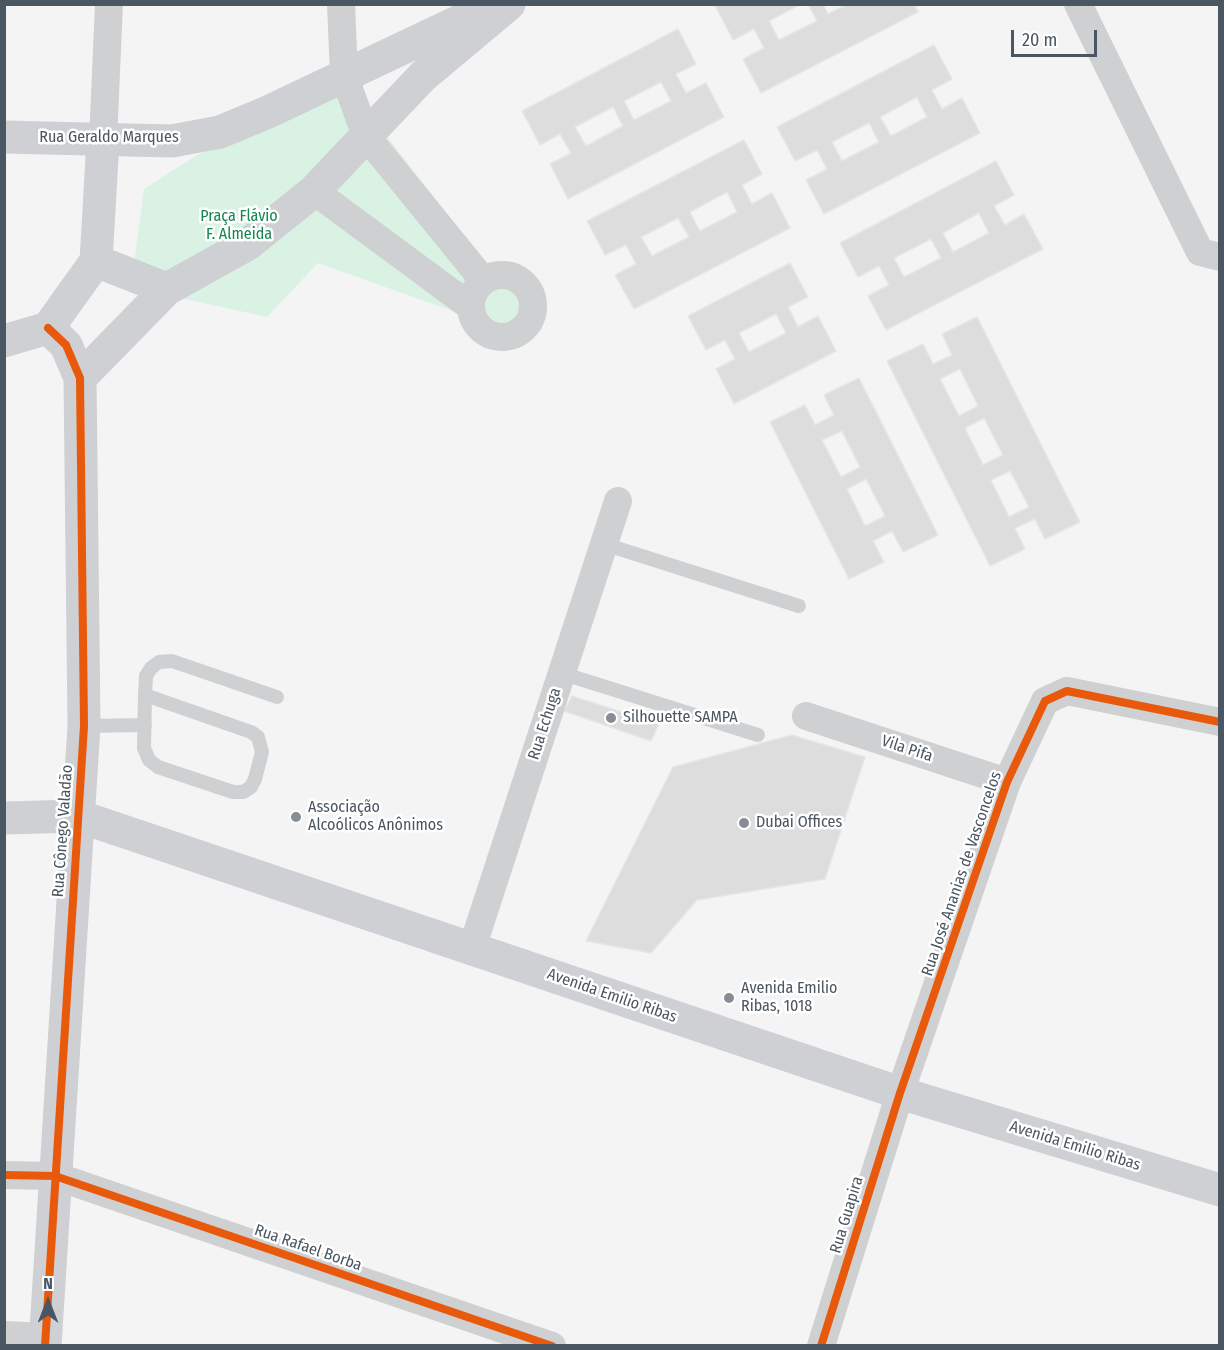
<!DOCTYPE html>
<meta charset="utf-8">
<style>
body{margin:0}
#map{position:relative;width:1224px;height:1350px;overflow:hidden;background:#f4f4f4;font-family:"Fira Sans Condensed",sans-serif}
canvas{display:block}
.frame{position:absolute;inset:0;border:6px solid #4a5661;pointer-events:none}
.north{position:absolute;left:18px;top:1272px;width:60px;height:60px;-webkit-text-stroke:4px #fff;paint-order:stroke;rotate:0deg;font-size:16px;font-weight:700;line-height:24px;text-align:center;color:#4a5661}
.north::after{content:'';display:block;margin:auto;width:21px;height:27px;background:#4a5661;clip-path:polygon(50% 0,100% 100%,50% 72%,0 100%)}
.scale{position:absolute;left:1011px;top:30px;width:86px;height:27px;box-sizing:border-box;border:3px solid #4a5661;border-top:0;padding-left:8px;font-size:18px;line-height:21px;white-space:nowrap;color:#4a5661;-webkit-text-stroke:4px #fff;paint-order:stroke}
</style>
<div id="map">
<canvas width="1224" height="1350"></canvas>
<div class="frame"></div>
<div class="north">N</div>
<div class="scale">20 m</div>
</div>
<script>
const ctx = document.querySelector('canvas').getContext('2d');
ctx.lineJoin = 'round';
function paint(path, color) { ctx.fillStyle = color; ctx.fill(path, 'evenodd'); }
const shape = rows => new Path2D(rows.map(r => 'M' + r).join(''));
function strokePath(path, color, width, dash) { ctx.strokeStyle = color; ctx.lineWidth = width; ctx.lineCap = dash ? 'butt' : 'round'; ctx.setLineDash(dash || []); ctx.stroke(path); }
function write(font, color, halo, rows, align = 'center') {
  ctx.font = font + ' "Fira Sans Condensed",sans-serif'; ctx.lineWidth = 5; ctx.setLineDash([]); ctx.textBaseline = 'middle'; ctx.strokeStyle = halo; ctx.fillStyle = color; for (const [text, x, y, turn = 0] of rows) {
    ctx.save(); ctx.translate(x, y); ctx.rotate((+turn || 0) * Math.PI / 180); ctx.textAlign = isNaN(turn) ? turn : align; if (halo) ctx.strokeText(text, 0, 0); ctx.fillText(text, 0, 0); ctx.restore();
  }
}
paint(shape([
 [324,90,354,94,486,264,529,275,545,303,542,329,533,339,520,347,498,347,458,313,318,263,267,317,131,287,144,189,219,141]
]), '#d9f2e3');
const building = shape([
 [801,4,769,21,779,40,817,21,808,4,823,4,828,14,848,4,914,4,918,12,761,93,743,59,764,48,754,29,733,40,715,5,801,4],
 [678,29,696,64,676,74,686,93,706,83,724,117,568,199,550,164,571,153,560,134,540,145,522,111,678,29],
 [661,82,671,101,634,120,624,101,661,82],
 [613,107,623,126,586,146,575,127,613,107],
 [934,45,952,79,932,90,942,109,962,98,980,133,824,214,806,180,827,169,817,150,795,161,777,127,934,45],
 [917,97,927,117,891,136,880,117,917,97],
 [869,123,879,142,842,161,832,142,869,123],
 [744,140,762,174,742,185,752,204,772,193,790,228,634,309,615,275,636,264,626,245,605,255,587,221,744,140],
 [727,192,737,212,700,231,690,212,727,192],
 [678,218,689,237,652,256,641,237,678,218],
 [996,161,1014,195,994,206,1005,225,1024,214,1043,249,886,330,868,296,889,285,879,266,858,277,840,243,996,161],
 [979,213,989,233,953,252,943,233,979,213],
 [931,239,941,258,904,277,894,258,931,239],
 [790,263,808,297,788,307,798,327,818,316,836,351,734,404,716,369,735,359,725,340,706,350,688,316,790,263],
 [776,314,786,333,749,352,739,333,776,314],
 [977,317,1080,522,1045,539,1035,519,1015,528,1025,549,990,566,887,361,923,344,933,364,952,355,942,334,977,317],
 [960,369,978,406,959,416,940,379,960,369],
 [984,418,1003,455,983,465,965,428,984,418],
 [1010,471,1029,507,1009,517,991,480,1010,471],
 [859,378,938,535,903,552,892,531,873,541,884,562,849,579,770,422,805,405,815,425,834,415,824,395,859,378],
 [842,431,860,467,841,477,822,440,842,431],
 [866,479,885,516,865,526,847,489,866,479],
 [572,696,659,724,651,741,564,711,572,696],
 [792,735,865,757,825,879,697,900,651,953,586,941,673,767,792,735]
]);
paint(building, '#ddddde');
strokePath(building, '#e5e6e7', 1.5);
strokePath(shape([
 [604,544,799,606],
 [561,673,758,735],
 [145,695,251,732,258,737,262,752,255,779,251,787,243,792,233,792,158,767,149,760,144,748,145,695,146,676,151,668,159,662,172,661,277,697],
 [84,726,145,725]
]), '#ced0d2', 14);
strokePath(shape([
 [341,4,344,75,366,136,483,280],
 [1078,4,1200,252,1220,257],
 [103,141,109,4],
 [314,191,471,307],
 '471 306a31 31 0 1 1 62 0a31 31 0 1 1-62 0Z',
 [806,716,1007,782],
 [472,948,618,501],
 [4,1175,55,1176,552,1346],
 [4,1335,46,1337],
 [821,1346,900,1093,1007,782,1045,701,1067,691,1220,722]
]), '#ced0d2', 28);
strokePath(shape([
 [4,137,172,141,220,132,268,112,485,9],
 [96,261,167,289],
 [48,328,96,261,103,141],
 [4,341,48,328],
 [80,378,167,289,248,244,314,191,423,76,509,4],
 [4,818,78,816,900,1093,1220,1190],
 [45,1346,84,726,80,378,66,345,48,328]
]), '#ced0d4', 33);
strokePath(shape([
 [4,1175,55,1176,552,1346],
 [45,1346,84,726,80,378,66,345,48,328],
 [821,1346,900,1093,1007,782,1045,701,1067,691,1220,722]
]), '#e8590c', 8);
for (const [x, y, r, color] of [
 [611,718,6,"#868d94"],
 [296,817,6,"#868d94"],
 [744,823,6,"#868d94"],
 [729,998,6,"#868d94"]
]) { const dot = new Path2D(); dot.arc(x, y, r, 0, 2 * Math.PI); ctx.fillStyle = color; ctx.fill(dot); strokePath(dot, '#fff', 2); }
write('16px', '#4a5661', '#fff', [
 ["Rua Geraldo Marques",109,138],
 ["Rua Echuga",545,724,-72],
 ["Vila Pifa",907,749,18],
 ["Rua Cônego Valadão",63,831,-86],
 ["Rua José Ananias de Vasconcelos",962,874,-71],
 ["Avenida Emilio Ribas",612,996,19],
 ["Avenida Emilio Ribas",1075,1146,17],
 ["Rua Guapira",847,1215,-73],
 ["Rua Rafael Borba",308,1248,19]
]);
write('16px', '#17864f', '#fff', [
 ["Praça Flávio",239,217],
 ["F. Almeida",239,235]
]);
write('16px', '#4a5661', '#fff', [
 ["Silhouette SAMPA",623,718],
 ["Associação",308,808],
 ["Alcoólicos Anônimos",308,826],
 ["Dubai Offices",756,823],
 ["Avenida Emilio",741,989],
 ["Ribas, 1018",741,1007]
], 'left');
</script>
